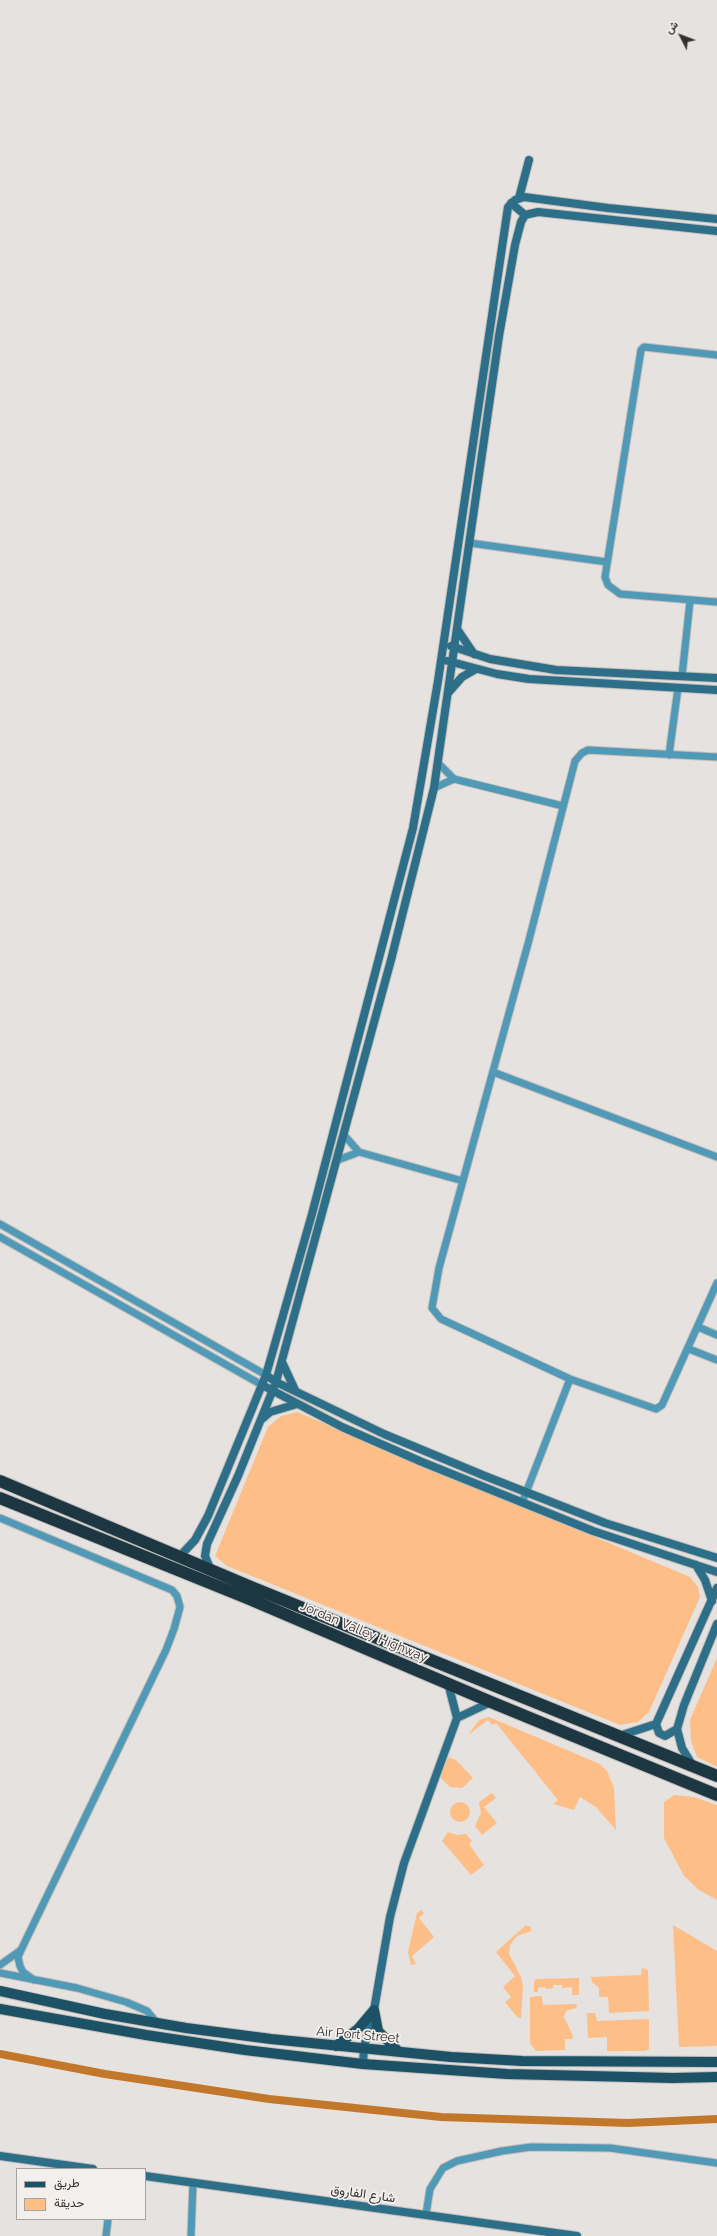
<!DOCTYPE html>
<meta charset="utf-8">
<style>
body{margin:0}
#map{position:relative;width:717px;height:2236px;overflow:hidden;background:#e6e2df;font-family:Raleway,Vazirmatn,sans-serif}
canvas{display:block}
.legend{position:absolute;left:16px;top:2168px;width:130px;height:52px;box-sizing:border-box;background:#f3efec;border:1px solid #a6a3a1;margin:0;padding:5px 7px;list-style:none;font-size:12px;color:#333130}
.legend li{display:flex;align-items:center;gap:8px;height:20px}
.legend b{width:20px;border:1px solid #a6a3a1}
.north{position:absolute;left:661px;top:16px;width:40px;height:40px;-webkit-text-stroke:3px #f3efec;paint-order:stroke;rotate:312deg;font-size:11px;font-weight:700;line-height:16px;text-align:center;color:#333130}
.north::after{content:'';display:block;margin:auto;width:14px;height:18px;background:#333130;clip-path:polygon(50% 0,100% 100%,50% 72%,0 100%)}
</style>
<div id="map">
<canvas width="717" height="2236"></canvas>
<ul class="legend">
<li><b style="height:5px;background:#1c5166"></b>طريق</li>
<li><b style="height:11px;background:#fdbe88"></b>حديقة</li>
</ul>
<div class="north">ش</div>
</div>
<script>
const ctx = document.querySelector('canvas').getContext('2d');
ctx.lineJoin = 'round';
function paint(path, color) { ctx.fillStyle = color; ctx.fill(path, 'evenodd'); }
const shape = rows => new Path2D(rows.map(r => 'M' + r).join(''));
function strokePath(path, color, width, dash) { ctx.strokeStyle = color; ctx.lineWidth = width; ctx.lineCap = dash ? 'butt' : 'round'; ctx.setLineDash(dash || []); ctx.stroke(path); }
function write(font, color, halo, rows, align = 'center') {
  ctx.font = font + ' Raleway,Vazirmatn,sans-serif'; ctx.lineWidth = 3.5; ctx.setLineDash([]); ctx.textBaseline = 'middle'; ctx.strokeStyle = halo; ctx.fillStyle = color; for (const [text, x, y, turn = 0] of rows) {
    ctx.save(); ctx.translate(x, y); ctx.rotate((+turn || 0) * Math.PI / 180); ctx.textAlign = isNaN(turn) ? turn : align; if (halo) ctx.strokeText(text, 0, 0); ctx.fillText(text, 0, 0); ctx.restore();
  }
}
paint(shape([
 [297,1412,690,1577,698,1587,700,1597,649,1712,638,1722,620,1725,227,1566,215,1556,268,1427,281,1416],
 [717,1658,717,1767,697,1757,691,1741,690,1720],
 [489,1717,600,1764,607,1771,614,1788,616,1830,596,1807,580,1797,574,1810,553,1804,558,1800,496,1723,492,1725,488,1720,468,1735,479,1720],
 [449,1757,456,1760,473,1778,462,1788,450,1787,440,1777,442,1768],
 [492,1793,496,1798,484,1807,497,1823,482,1835,475,1826,481,1813,479,1802],
 [674,1795,694,1797,717,1805,717,1900,699,1890,684,1876,664,1838,664,1802],
 '450 1812a10 10 0 1 1 20 0a10 10 0 1 1-20 0Z',
 [448,1832,457,1835,466,1834,472,1841,469,1844,484,1865,471,1875,442,1841],
 [421,1910,424,1913,419,1918,434,1937,412,1956,416,1964,411,1965,408,1952,417,1913],
 [526,1925,531,1927,531,1931,517,1936,510,1945,509,1954,521,1977,523,1986,521,2018,517,2017,505,2002,511,1997,503,1987,515,1976,496,1952],
 [673,1925,717,1951,717,2046,679,2047],
 [642,1968,648,1970,649,2011,609,2013,608,1997,599,1997,599,1988,592,1982,591,1977,641,1975],
 [579,1978,579,1995,572,1995,572,1987,562,1988,562,1985,553,1985,553,1988,546,1989,545,1987,538,1988,538,1992,534,1992,534,1982,536,1979],
 [542,1996,543,2005,577,2004,576,2008,566,2011,564,2017,573,2036,572,2039,565,2039,565,2050,536,2051,530,2043,530,1997],
 [587,2013,595,2013,597,2021,649,2019,649,2049,646,2051,607,2051,607,2037,588,2038]
]), '#fdbe88');
strokePath(shape([
 [0,2054,105,2074,269,2099,441,2117,628,2123,717,2119]
]), '#c2772a', 8);
const street = shape([
 [717,355,644,347,641,350,605,577,608,585,620,594,717,602],
 [470,543,607,562],
 [682,676,690,601],
 [669,755,678,688],
 [717,757,588,750,582,753,575,761,529,940,439,1268,432,1308,441,1319,570,1379,656,1409,662,1405,717,1283],
 [438,763,454,779,563,806],
 [434,788,454,779],
 [493,1072,717,1157],
 [344,1135,359,1152,463,1181],
 [338,1160,359,1152],
 [0,1224,266,1375],
 [0,1237,262,1385],
 [698,1327,717,1335],
 [689,1349,717,1360],
 [522,1503,570,1379],
 [0,1518,172,1590,177,1596,180,1607,174,1629,166,1650,21,1950,18,1957,20,1966,23,1972,34,1980],
 [0,1965,21,1950],
 [0,1973,77,1988,126,2002,147,2011,157,2023],
 [426,2214,430,2189,443,2168,457,2161,502,2151,531,2147,610,2148,717,2163],
 [106,2236,108,2219],
 [191,2236,193,2183]
]);
const secondary = shape([
 [519,198,529,160],
 [511,203,525,215],
 [717,231,538,212,525,215,521,222,515,245,499,336,434,788,391,960,276,1382,384,1434,485,1476,605,1523,717,1558],
 [457,629,474,654],
 [451,646,490,659,556,670,717,678],
 [448,661,497,674,529,679,717,690],
 [448,693,462,677,476,669],
 [282,1362,295,1390],
 [262,1385,342,1427,422,1462,593,1531,717,1572],
 [262,1419,270,1412,297,1404],
 [180,1556,195,1540,208,1516,266,1375,312,1214,413,828,438,681,508,207,515,200,524,197,608,208,717,219],
 [696,1565,705,1580,712,1601],
 [210,1568,205,1556,207,1544,238,1476,276,1382,266,1375],
 [457,1718,491,1702],
 [677,1729,665,1736,659,1733,656,1724,717,1588],
 [619,1736,656,1724],
 [693,1766,682,1748,677,1729,684,1705,717,1624],
 [363,2064,364,2047,374,2010,390,1917,404,1863,457,1718,448,1683],
 [0,2156,93,2169],
 [145,2176,577,2236]
]);
const primary = shape([
 [0,1991,105,2014,186,2028,271,2039,451,2057,522,2061,717,2062],
 [0,2009,146,2035,245,2050,363,2064,507,2074,673,2078,717,2077],
 [374,2010,378,2031,399,2052],
 [336,2046,358,2029,374,2010]
]);
const highway = shape([
 [0,1481,251,1587,717,1776],
 [0,1498,247,1598,491,1702,717,1795]
]);
strokePath(street, '#c2bfbc', 9);
strokePath(secondary, '#c2bfbc', 10);
strokePath(primary, '#c2bfbc', 12);
strokePath(highway, '#c2bfbc', 14);
strokePath(street, '#5099b7', 7);
strokePath(secondary, '#2d6f89', 8);
strokePath(primary, '#1c5166', 10);
strokePath(highway, '#1d3742', 12);
write('13px', '#333130', '#f3efec', [
 ["Jordan Valley Highway",364,1632,23],
 ["Air Port Street",358,2035,5],
 ["شارع الفاروق",363,2194,8]
]);
</script>
